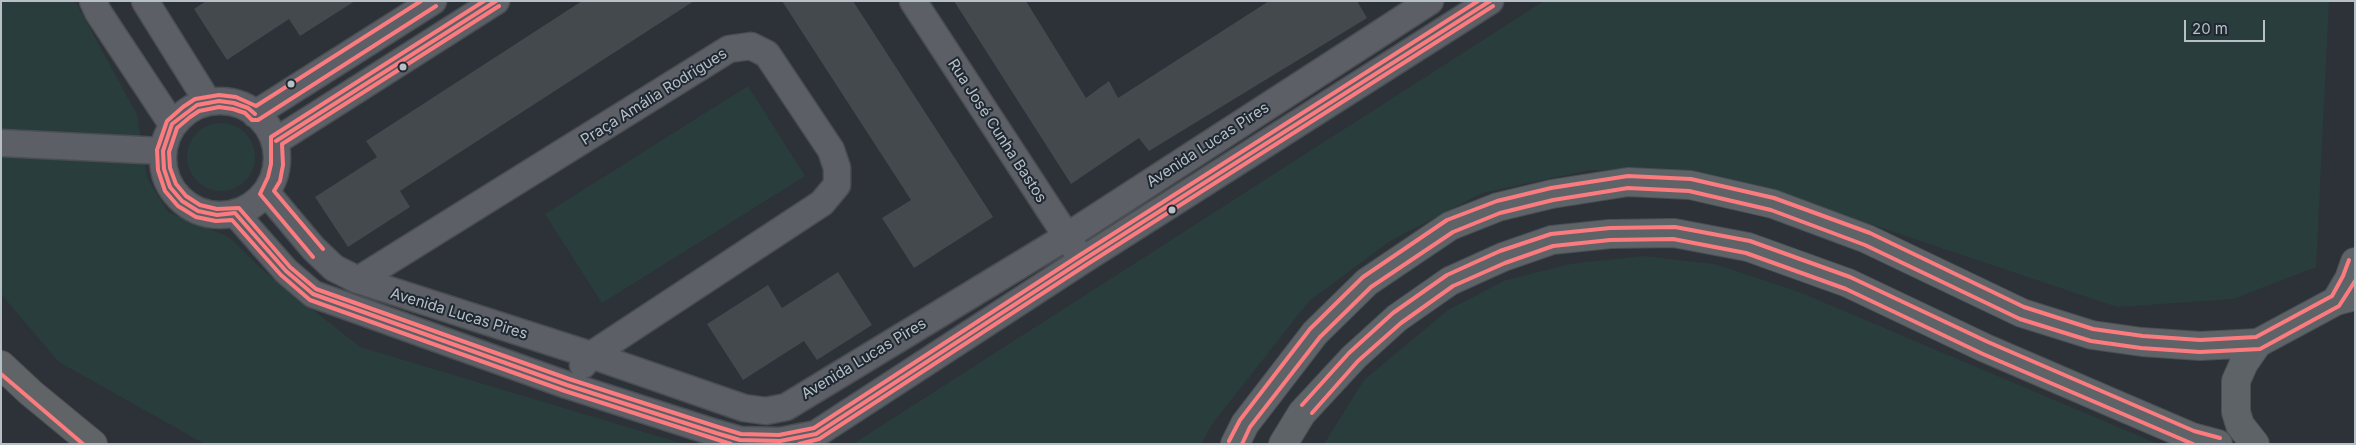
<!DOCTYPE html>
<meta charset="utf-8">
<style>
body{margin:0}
#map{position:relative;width:2356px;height:445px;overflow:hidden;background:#2c3238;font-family:Inter,sans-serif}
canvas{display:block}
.frame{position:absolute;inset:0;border:2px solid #b7bfc7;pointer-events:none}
.scale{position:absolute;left:2184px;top:20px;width:81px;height:22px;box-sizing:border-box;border:2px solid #b7bfc7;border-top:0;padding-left:6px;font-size:15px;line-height:18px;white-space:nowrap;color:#b7bfc7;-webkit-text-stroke:4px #202932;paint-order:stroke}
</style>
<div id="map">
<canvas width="2356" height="445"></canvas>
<div class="frame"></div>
<div class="scale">20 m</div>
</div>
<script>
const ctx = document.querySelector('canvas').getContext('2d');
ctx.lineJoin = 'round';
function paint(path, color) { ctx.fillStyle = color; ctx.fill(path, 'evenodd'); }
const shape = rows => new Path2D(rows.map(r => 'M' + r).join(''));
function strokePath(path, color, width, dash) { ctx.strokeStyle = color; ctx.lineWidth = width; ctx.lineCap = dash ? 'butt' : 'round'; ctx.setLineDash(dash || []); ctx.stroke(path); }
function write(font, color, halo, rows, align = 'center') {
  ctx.font = font + ' Inter,sans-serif'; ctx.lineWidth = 4; ctx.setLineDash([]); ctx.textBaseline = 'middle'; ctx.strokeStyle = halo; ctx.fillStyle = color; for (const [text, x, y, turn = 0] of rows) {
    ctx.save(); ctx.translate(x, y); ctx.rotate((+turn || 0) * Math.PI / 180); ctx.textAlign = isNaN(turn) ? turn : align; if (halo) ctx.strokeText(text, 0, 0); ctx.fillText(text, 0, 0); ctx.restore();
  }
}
paint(shape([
 [1,1,75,1,137,115,147,178,168,212,229,237,258,266,360,347,684,444,205,444,59,362,1,294],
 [1544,1,2329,1,2316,267,2233,299,2117,307,1784,195,1697,173,1589,170,1482,193,1390,241,1309,301,1212,424,1201,444,853,444],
 [748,86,805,176,602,303,545,214],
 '187 157a34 34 0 1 1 68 0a34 34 0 1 1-68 0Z',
 [1642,256,1714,264,1799,292,2158,444,1324,444,1364,380,1448,310,1506,280,1571,264]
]), '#2a3d3d');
paint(shape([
 [206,1,355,1,300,36,289,19,227,60,194,9],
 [582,1,694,1,400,191,410,207,348,247,315,197,377,157,366,141],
 [782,1,853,1,993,217,914,268,882,218,911,200],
 [954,1,1026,1,1086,98,1109,81,1118,98,1269,1,1357,1,1367,18,1149,151,1139,138,1071,184],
 [838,272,872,325,817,360,804,341,743,380,707,324,768,285,782,308]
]), '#44494e');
const minor = shape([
 [93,1,98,12,172,124],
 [145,1,208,102],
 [913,1,1077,252],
 '163 158a57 57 0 1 1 114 0a57 57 0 1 1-114 0Z',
 [255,114,433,1],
 [276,141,496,1],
 [1,143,163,151],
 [266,192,313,248,334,268,358,280,591,355,744,408,766,411,786,407,1066,237,1430,1],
 [235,213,286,271,313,294,567,385,716,433,740,440,780,441,816,434,1083,260,1490,1],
 [358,280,729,49,751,46,767,54,831,150,837,168,837,185,822,203,591,355,583,365]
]);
const major = shape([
 [2336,301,2349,279,2355,262],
 [1235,444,1245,424,1315,333,1367,282,1450,226,1498,207,1552,194,1628,182,1690,185,1773,204,1867,239,2022,313,2092,335,2142,342,2200,346,2258,343],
 [1283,444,1302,413,1354,357,1397,318,1450,281,1503,257,1552,240,1610,234,1674,233,1748,247,1848,283,1985,348,2115,404,2192,437,2218,444],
 [2255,444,2240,425,2236,412,2236,381,2244,363,2258,343,2336,301,2355,296]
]);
const highway = shape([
 [1,365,31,393,93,444]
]);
strokePath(minor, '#4a4e52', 29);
strokePath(major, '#4a4f54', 30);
strokePath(highway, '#494e53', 30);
strokePath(minor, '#5c6066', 26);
strokePath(major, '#5e6367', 28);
strokePath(highway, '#616466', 28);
strokePath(shape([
 [276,141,496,1],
 [235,213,286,271,313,294,567,385,716,433,740,440,780,441,816,434,1083,260,1490,1],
 [235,213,217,215,198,211,182,201,170,187,164,169,163,151,172,124,197,105,219,101,234,103,248,108,255,114]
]), '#fc7b7f', 4);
strokePath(shape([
 [421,1,256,106,236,97,219,95,195,99,183,107,167,121,157,150,158,170,165,191,178,206,196,217,216,221,232,220,281,275,310,300,565,391,731,444],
 [323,249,274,191,280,181,283,165,282,144,499,6],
 [1,374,83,444],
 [1312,413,1358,361,1401,323,1453,286,1505,263,1553,246,1610,240,1673,239,1746,253,1846,289,1983,354,2193,444],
 [799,444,819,439,1086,265,1493,6],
 [1242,444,1250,427,1320,337,1371,287,1453,232,1500,213,1553,200,1628,188,1689,191,1771,210,1865,245,2020,319,2091,341,2141,348,2200,352,2260,349,2339,306,2355,281]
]), '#fc7b7f', 4);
strokePath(shape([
 [436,6,258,120,252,120,245,113,233,109,219,107,199,111,190,117,177,128,169,152,170,168,176,184,186,196,200,205,217,209,239,208,290,267,316,289,569,379,718,427,741,434,779,435,814,428,1080,255,1478,1],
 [313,257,260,194,268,177,271,164,271,137,484,1],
 [1302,405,1349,353,1393,313,1447,275,1500,251,1551,234,1610,228,1675,227,1750,241,1850,277,1988,342,2194,431,2220,438],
 [1229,441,1240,420,1310,329,1363,277,1447,220,1497,201,1551,188,1628,176,1691,179,1774,198,1870,233,2024,307,2093,329,2143,336,2200,340,2256,337,2332,296,2343,276,2349,260]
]), '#fc7b7f', 4);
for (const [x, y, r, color] of [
 [403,67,4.5,"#b7bfc7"],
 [291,84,4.5,"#b7bfc7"],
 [1172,210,4.5,"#b7bfc7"]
]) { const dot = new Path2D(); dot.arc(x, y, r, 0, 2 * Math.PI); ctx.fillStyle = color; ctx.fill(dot); strokePath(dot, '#202932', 2); }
write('15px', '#b7bfc7', '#202932', [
 ["Praça Amália Rodrigues",654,97,-32],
 ["Rua José Cunha Bastos",997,131,57],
 ["Avenida Lucas Pires",1208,145,-33],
 ["Avenida Lucas Pires",459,314,17],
 ["Avenida Lucas Pires",864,359,-31]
]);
</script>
